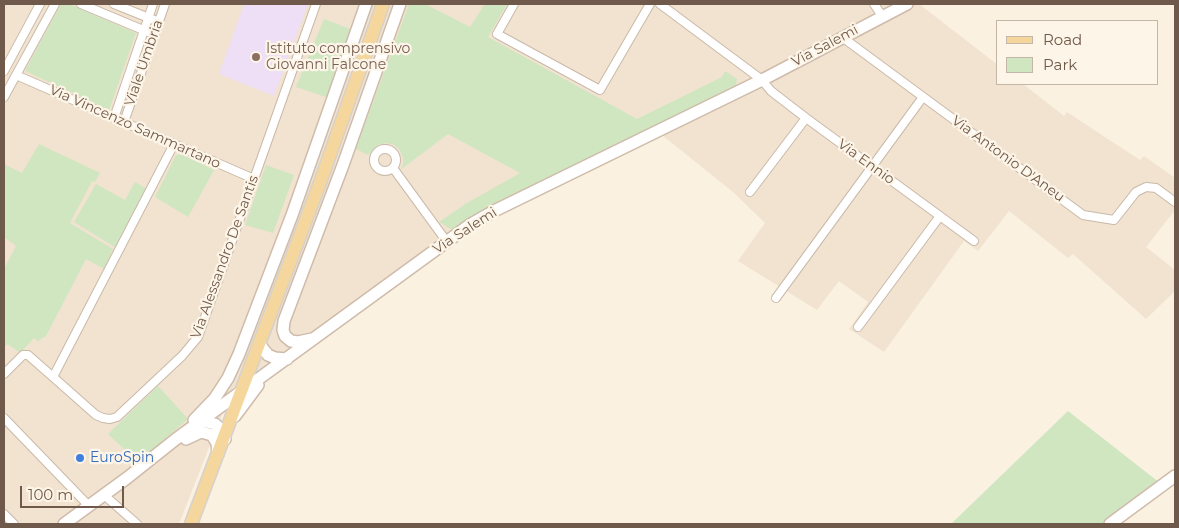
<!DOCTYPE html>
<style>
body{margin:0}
#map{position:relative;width:1179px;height:528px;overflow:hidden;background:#faf1e1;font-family:Montserrat,sans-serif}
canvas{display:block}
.frame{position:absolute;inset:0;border:5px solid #6f594a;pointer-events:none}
.legend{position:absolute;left:996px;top:20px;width:162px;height:65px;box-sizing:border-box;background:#fdf5e7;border:1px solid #c4b7a8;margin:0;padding:6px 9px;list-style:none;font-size:15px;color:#6f594a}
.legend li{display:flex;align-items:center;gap:10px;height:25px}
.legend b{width:25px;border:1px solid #c4b7a8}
.scale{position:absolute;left:20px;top:486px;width:104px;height:22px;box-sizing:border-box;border:2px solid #6f594a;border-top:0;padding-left:6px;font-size:15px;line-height:18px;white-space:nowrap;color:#6f594a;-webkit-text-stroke:4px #fdf5e7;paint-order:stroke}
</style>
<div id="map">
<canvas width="1179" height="528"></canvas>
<div class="frame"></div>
<ul class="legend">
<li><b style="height:6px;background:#f5d79e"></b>Road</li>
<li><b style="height:14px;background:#cfe6c1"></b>Park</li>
</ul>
<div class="scale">100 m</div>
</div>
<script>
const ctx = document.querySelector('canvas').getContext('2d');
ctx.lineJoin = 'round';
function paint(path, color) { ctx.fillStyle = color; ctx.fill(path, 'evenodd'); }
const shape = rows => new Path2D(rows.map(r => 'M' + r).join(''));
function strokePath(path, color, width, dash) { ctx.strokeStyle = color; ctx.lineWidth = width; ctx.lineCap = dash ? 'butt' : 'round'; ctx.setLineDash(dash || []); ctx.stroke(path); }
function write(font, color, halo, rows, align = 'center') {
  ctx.font = font + ' Montserrat,sans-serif'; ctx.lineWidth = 4.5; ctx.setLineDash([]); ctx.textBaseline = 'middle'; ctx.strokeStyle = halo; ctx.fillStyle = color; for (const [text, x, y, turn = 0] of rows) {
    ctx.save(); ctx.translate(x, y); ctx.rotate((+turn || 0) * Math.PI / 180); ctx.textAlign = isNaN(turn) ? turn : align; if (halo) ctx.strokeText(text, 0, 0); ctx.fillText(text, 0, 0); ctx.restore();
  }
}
paint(shape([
 [4,4,919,4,998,65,998,84,1023,84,1064,116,1067,112,1140,160,1144,156,1175,178,1175,210,1146,247,1175,270,1175,291,1146,319,1073,254,1068,258,1009,211,978,251,964,241,884,352,849,329,868,302,839,281,817,310,738,261,765,223,733,192,652,127,515,195,232,389,179,524,4,524]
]), '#f1e3d0');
paint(shape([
 [244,4,308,4,274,96,219,74]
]), '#eedef6');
paint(shape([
 [61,4,69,4,136,33,109,110,25,71],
 [409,4,425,4,470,27,485,4,507,4,488,37,637,119,722,77,725,71,737,79,736,86,515,195,455,229,451,229,439,222,467,203,520,173,448,134,400,170,403,164,403,158,399,149,394,145,386,143,378,145,368,155,356,149],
 [324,19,353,30,329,98,296,87],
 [39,144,100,173,95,182,92,181,70,223,113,249,104,269,86,259,46,336,38,341,34,338,20,353,8,344,6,346,4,344,4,269,16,246,4,237,4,164,22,173],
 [176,155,183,155,214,170,188,217,155,197],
 [266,165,294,175,273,233,245,225],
 [135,182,147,189,116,248,74,222,96,184,125,200],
 [158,386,188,419,138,462,108,434],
 [1068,411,1160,483,1105,524,951,524]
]), '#cfe6c1');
const street = shape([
 [81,4,148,32],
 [114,4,159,22],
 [514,4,497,34,600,90,650,4],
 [660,4,762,80,771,91,806,118,974,241],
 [874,4,882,16],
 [842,37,1083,215,1114,220,1136,192,1146,187,1156,188,1175,202],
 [4,71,40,4],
 [16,75,254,179],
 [4,97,55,4],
 [114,118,153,4],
 [124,122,165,4],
 [174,144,53,377,96,415,103,418,110,419,117,417,182,356,198,337,316,4],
 '374 160a11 11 0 1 1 22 0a11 11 0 1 1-22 0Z',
 [393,168,447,242],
 [750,192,806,118],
 [776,298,923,97],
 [858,327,940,216],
 [4,374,23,355,28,355,53,377],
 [4,418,89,506],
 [104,495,137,524],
 [4,514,14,524]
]);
const secondary = shape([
 [312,339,298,342,291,341,285,336,283,330,284,321,343,165,400,4],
 [260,345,268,355,275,358,287,359],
 [235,416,258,385],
 [194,420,215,398,228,378,239,354,292,215,366,4],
 [202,421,215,424,222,431,225,439],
 [186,439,201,432,212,435,217,443,218,454],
 [64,524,127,478,176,439,471,224,494,211,762,80,907,4],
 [1110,524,1175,476]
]);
const primary = shape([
 [191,524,321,180,383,4]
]);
strokePath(street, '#c9b9a9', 10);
strokePath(secondary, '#cfbbaa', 14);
strokePath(primary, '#d7d1cc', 15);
strokePath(street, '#fff', 8);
strokePath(secondary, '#fff', 11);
strokePath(primary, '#f5d79e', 12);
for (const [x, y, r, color] of [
 [256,57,5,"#8d6e63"],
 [80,458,5,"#3f7fe0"]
]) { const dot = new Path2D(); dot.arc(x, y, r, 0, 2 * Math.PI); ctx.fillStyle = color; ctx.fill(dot); strokePath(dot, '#fdf5e7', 2); }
write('14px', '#6f594a', '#fdf5e7', [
 ["Via Salemi",825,46,-28],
 ["Viale Umbria",144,63,-71],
 ["Via Vincenzo Sammartano",135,127,24],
 ["Via Antonio D'Aneu",1008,159,36],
 ["Via Ennio",866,162,36],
 ["Via Salemi",465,231,-33],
 ["Via Alessandro De Santis",225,257,-70]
]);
write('14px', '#785e54', '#fdf5e7', [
 ["Istituto comprensivo",266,49],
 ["Giovanni Falcone",266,65]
], 'left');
write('14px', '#366cbe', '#fdf5e7', [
 ["EuroSpin",90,458]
], 'left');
</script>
